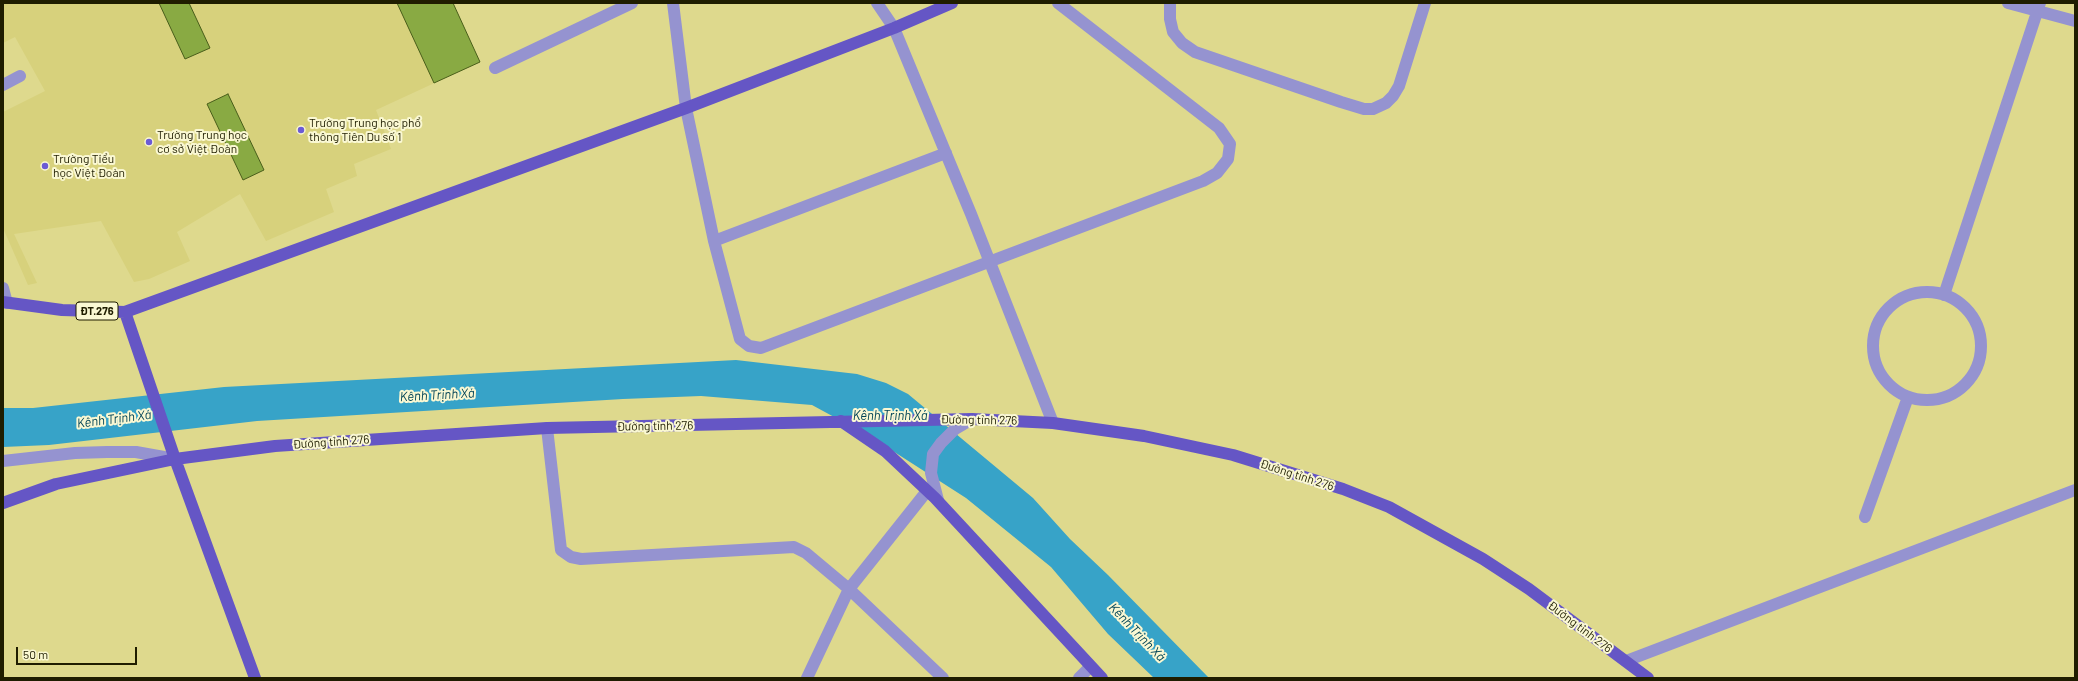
<!DOCTYPE html>
<meta charset="utf-8">
<style>
body{margin:0}
#map{position:relative;width:2078px;height:681px;overflow:hidden;background:#ded98d;font-family:Barlow,sans-serif}
canvas{display:block}
.frame{position:absolute;inset:0;border:4px solid #1f1d00;pointer-events:none}
.scale{position:absolute;left:16px;top:647px;width:121px;height:18px;box-sizing:border-box;border:2px solid #1f1d00;border-top:0;padding-left:5px;font-size:12px;line-height:14px;white-space:nowrap;color:#1f1d00;-webkit-text-stroke:3px #faf8d3;paint-order:stroke}
</style>
<div id="map">
<canvas width="2078" height="681"></canvas>
<div class="frame"></div>
<div class="scale">50 m</div>
</div>
<script>
const ctx = document.querySelector('canvas').getContext('2d');
ctx.lineJoin = 'round';
function paint(path, color) { ctx.fillStyle = color; ctx.fill(path, 'evenodd'); }
const shape = rows => new Path2D(rows.map(r => 'M' + r).join(''));
function strokePath(path, color, width, dash) { ctx.strokeStyle = color; ctx.lineWidth = width; ctx.lineCap = dash ? 'butt' : 'round'; ctx.setLineDash(dash || []); ctx.stroke(path); }
function write(font, color, halo, rows, align = 'center') {
  ctx.font = font + ' Barlow,sans-serif'; ctx.lineWidth = 4; ctx.setLineDash([]); ctx.textBaseline = 'middle'; ctx.strokeStyle = halo; ctx.fillStyle = color; for (const [text, x, y, turn = 0] of rows) {
    ctx.save(); ctx.translate(x, y); ctx.rotate((+turn || 0) * Math.PI / 180); ctx.textAlign = isNaN(turn) ? turn : align; if (halo) ctx.strokeText(text, 0, 0); ctx.fillText(text, 0, 0); ctx.restore();
  }
}
paint(shape([
 [3,3,453,3,480,62,376,110,391,149,354,164,357,176,326,189,334,212,266,241,240,194,177,232,190,261,149,279,134,282,101,221,14,234,37,283,28,285,3,228,3,112,45,91,15,37,3,43]
]), '#d7d17c');
paint(shape([
 [736,360,857,374,886,383,908,394,1033,498,1070,539,1108,575,1209,678,1154,678,1108,634,1051,567,966,498,871,437,812,405,701,396,623,399,257,421,49,445,3,447,3,408,33,408,224,387]
]), '#37a3c8');
const building = shape([
 [159,3,189,3,210,48,185,59,159,3],
 [397,3,453,3,480,62,434,83,397,3],
 [228,94,264,170,243,180,207,104,228,94]
]);
paint(building, '#89aa43');
strokePath(building, '#495e1a', 1);
strokePath(shape([
 [673,3,686,108,714,241,740,339,749,346,761,348,1203,181,1217,173,1228,159,1230,144,1219,128,1058,3],
 [877,3,894,28,971,214,1053,423],
 [1170,3,1170,19,1173,32,1182,43,1195,52,1341,102,1364,109,1373,109,1386,103,1393,96,1399,86,1425,3],
 [2008,3,2075,21],
 [495,68,632,3],
 [3,85,20,76],
 [714,241,946,153],
 [3,288,7,303],
 '1873 346a54 54 0 1 1 108 0a54 54 0 1 1-108 0Z',
 [1944,295,2040,3],
 [547,428,561,550,571,557,581,559,794,547,806,553,849,589,943,678],
 [3,461,75,453,107,452,136,452,175,459],
 [938,500,931,473,933,454,941,443,955,429,972,419],
 [1865,517,1908,397],
 [1626,661,2075,490],
 [807,678,849,589,927,491],
 [1079,678,1090,667]
]), '#9593d0', 12);
strokePath(shape([
 [3,302,62,310,125,312,175,459,255,678],
 [125,312,686,108,894,28,952,3],
 [841,421,885,451,935,498,1102,678],
 [3,503,56,484,175,459,275,446,547,428,972,419,1053,423,1144,436,1233,455,1343,489,1389,507,1483,559,1529,589,1648,678]
]), '#6556c5', 12);
for (const [x, y, r, color] of [
 [301,130,4,"#6c5bd5"],
 [149,142,4,"#6c5bd5"],
 [45,166,4,"#6c5bd5"]
]) { const dot = new Path2D(); dot.arc(x, y, r, 0, 2 * Math.PI); ctx.fillStyle = color; ctx.fill(dot); strokePath(dot, '#faf8d3', 1.5); }
for (const [x, y, w] of [
 [97,311,42]
]) { const box = new Path2D(); box.roundRect(x - w / 2, y - 9, w, 18, 3); ctx.fillStyle = '#faf8d3'; ctx.fill(box); strokePath(box, '#1f1d00', 1); }
write('bold 11px', '#1f1d00', null, [
 ["ĐT.276",97,311]
]);
write('12px', '#1f1d00', '#faf8d3', [
 ["Trường Trung học phổ",309,123],
 ["thông Tiên Du số 1",309,137],
 ["Trường Trung học",157,135],
 ["cơ sở Việt Đoàn",157,149],
 ["Trường Tiểu",53,159],
 ["học Việt Đoàn",53,173]
], 'left');
write('12px', '#1f1d00', '#faf8d3', [
 ["Đường tỉnh 276",979,420,1],
 ["Đường tỉnh 276",655,426,-1],
 ["Đường tỉnh 276",331,442,-4],
 ["Đường tỉnh 276",1297,475,18],
 ["Đường tỉnh 276",1580,627,37]
]);
write('italic 13px', '#014356', '#faf8d3', [
 ["Kênh Trịnh Xá",437,395,-3],
 ["Kênh Trịnh Xá",890,416],
 ["Kênh Trịnh Xá",114,419,-7],
 ["Kênh Trịnh Xá",1137,632,46]
]);
</script>
